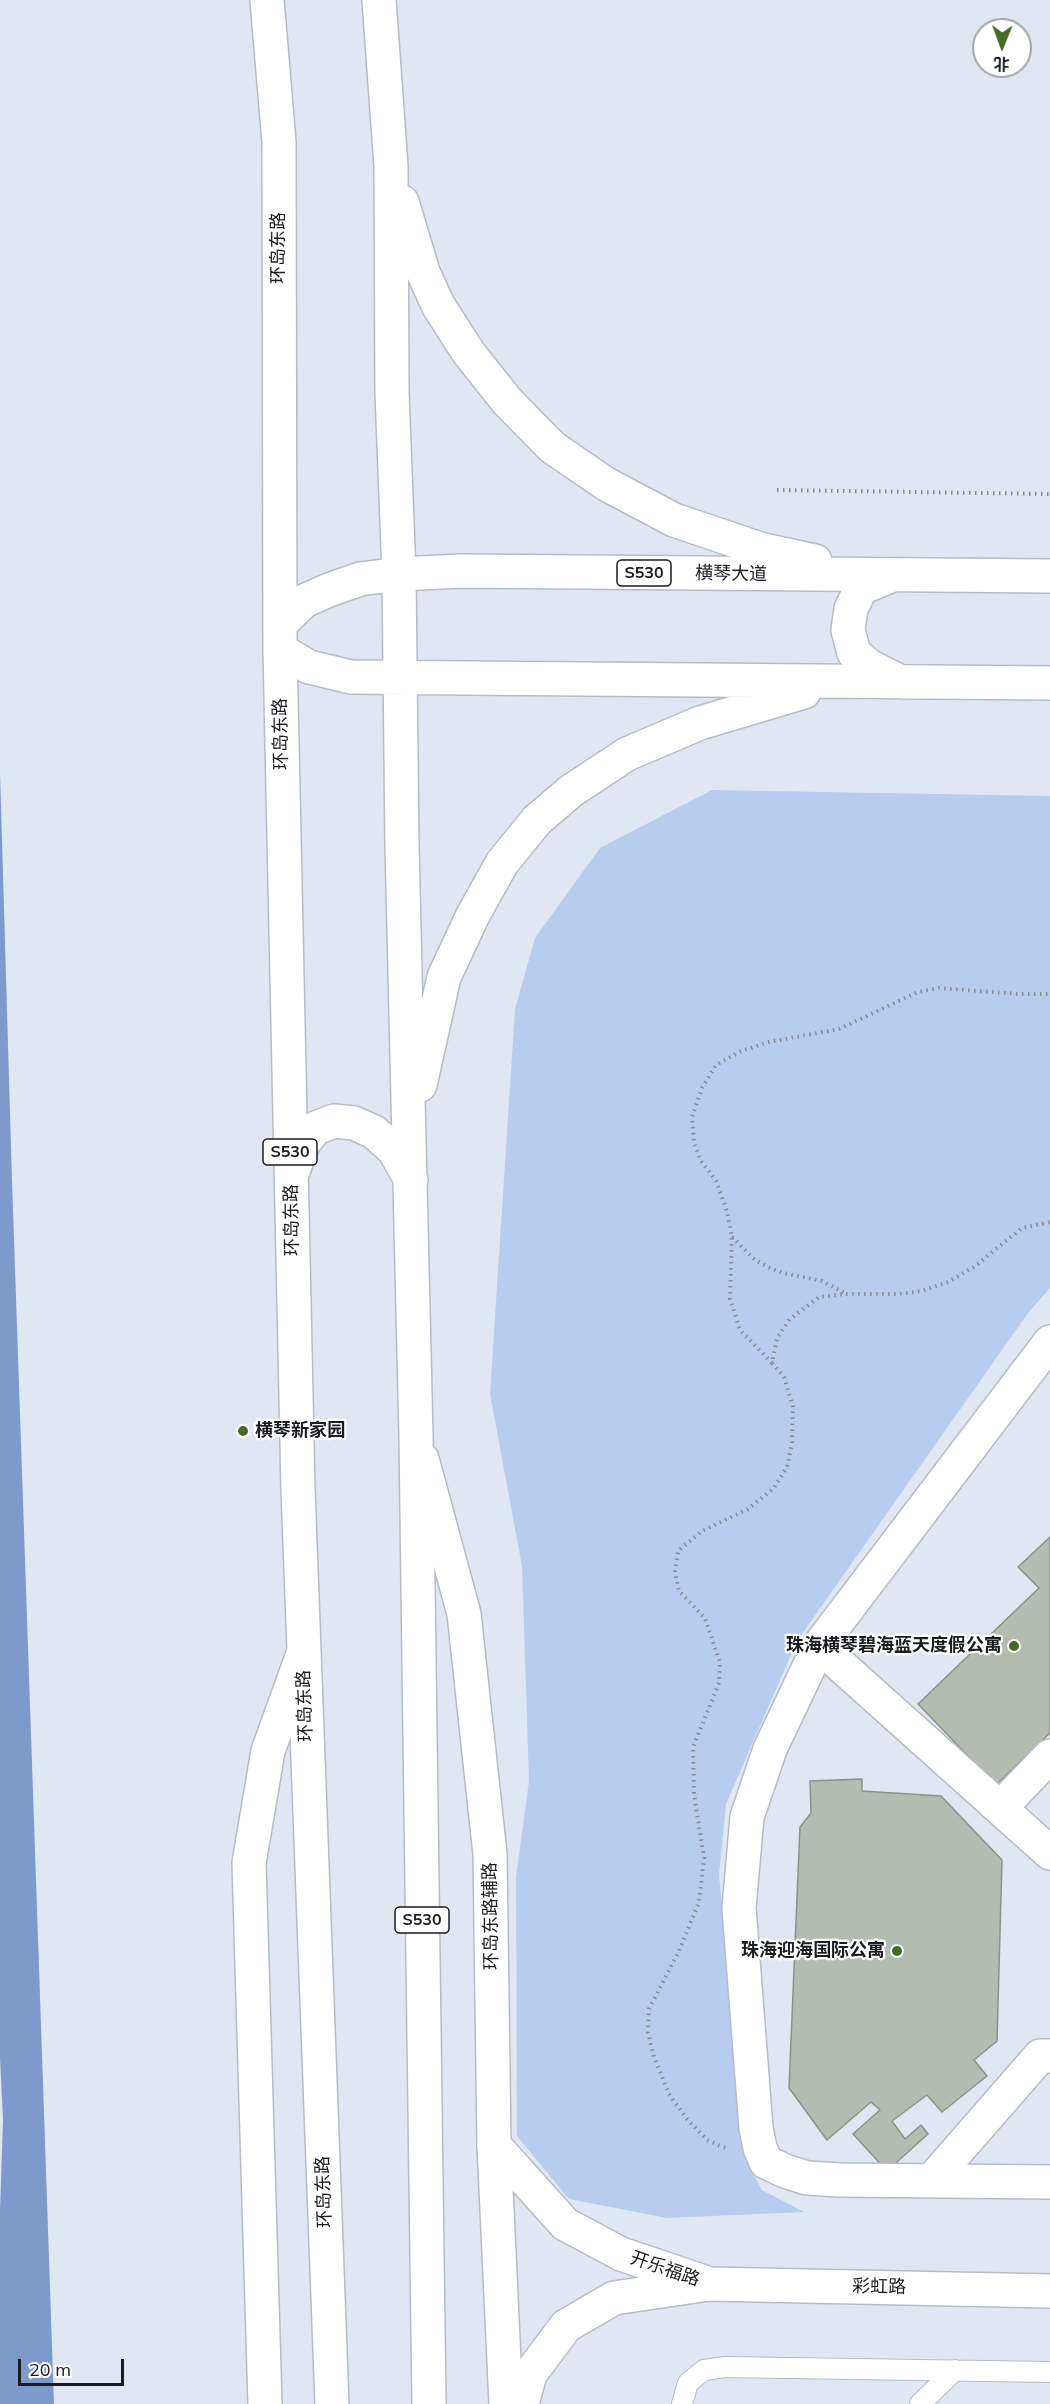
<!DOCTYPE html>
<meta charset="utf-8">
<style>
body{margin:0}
#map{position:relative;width:1050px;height:2404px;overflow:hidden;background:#e1e7f2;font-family:Mulish,"Noto Sans SC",sans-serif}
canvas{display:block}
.north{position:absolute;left:972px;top:18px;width:60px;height:60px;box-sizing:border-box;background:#fff;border:2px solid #a3a4a6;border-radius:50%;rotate:181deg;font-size:16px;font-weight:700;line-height:24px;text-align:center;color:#1a1c20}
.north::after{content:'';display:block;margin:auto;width:21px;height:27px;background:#456c26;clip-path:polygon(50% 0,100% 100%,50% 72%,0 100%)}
.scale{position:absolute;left:18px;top:2359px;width:106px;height:27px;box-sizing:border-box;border:3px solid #1a1c20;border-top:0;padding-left:8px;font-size:18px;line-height:21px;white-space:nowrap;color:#1a1c20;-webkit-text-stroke:4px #fff;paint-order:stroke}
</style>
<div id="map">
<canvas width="1050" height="2404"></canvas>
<div class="north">北</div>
<div class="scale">20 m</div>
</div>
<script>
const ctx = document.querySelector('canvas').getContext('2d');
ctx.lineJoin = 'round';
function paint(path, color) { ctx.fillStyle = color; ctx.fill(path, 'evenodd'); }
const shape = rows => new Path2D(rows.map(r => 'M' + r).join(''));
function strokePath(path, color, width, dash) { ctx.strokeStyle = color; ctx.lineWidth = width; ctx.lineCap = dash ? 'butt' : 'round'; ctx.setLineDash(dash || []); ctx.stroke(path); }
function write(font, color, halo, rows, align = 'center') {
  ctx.font = font + ' Mulish,"Noto Sans SC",sans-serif'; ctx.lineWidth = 4.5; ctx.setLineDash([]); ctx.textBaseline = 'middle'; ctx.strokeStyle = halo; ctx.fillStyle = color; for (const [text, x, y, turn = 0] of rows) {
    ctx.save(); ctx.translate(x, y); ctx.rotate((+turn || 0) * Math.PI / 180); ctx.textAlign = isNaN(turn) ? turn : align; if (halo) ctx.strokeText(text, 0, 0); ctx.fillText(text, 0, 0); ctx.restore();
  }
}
paint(shape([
 [712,790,1050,796,1050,1288,1028,1313,797,1641,726,1804,719,1875,746,2160,762,2190,804,2212,667,2218,569,2199,517,2136,516,1877,529,1781,522,1566,490,1394,515,1009,535,938,600,848]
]), '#b8ccef');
paint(shape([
 [0,772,12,1181,54,2404,0,2404,0,2211,3,2120,0,2058]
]), '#7e99cc');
const building = shape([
 [1050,1537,1050,1733,996,1785,918,1704,1039,1588,1018,1567,1050,1537],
 [862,1779,862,1791,941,1796,1002,1860,997,2041,974,2060,987,2076,942,2112,927,2095,892,2121,905,2139,921,2125,928,2134,887,2171,853,2134,880,2110,871,2102,827,2140,789,2088,800,1827,811,1813,810,1781,862,1779]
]);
paint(building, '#b4bbb1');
strokePath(building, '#8c9288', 1.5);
const service = shape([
 [682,2404,688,2383,704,2370,725,2367,1050,2372],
 [920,2404,955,2370]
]);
const minor = shape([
 [1050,1342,819,1646,770,1749,747,1817,739,1908,756,2128,760,2148,766,2162,785,2171,807,2178,840,2180,1050,2182],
 [819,1646,1050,1853],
 [1000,1808,1050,1756],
 [494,2145,565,2224,621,2254,704,2282],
 [931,2181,1040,2056,1050,2056],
 [522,2404,530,2374,566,2326,614,2298,709,2284,1050,2291]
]);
const secondary = shape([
 [422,1459,464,1614,490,1854,494,2145,506,2404],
 [265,2404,249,1863,268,1751,303,1654]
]);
const primary = shape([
 [267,0,279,142,280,650,298,1489,332,2404],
 [379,0,391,166,392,393,399,574,402,845,416,1436,429,2404],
 [402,202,423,272,438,305,468,352,507,401,552,447,606,484,674,520,760,549,815,561],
 [890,576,861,588,851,609,848,630,854,653,869,666,901,682],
 [281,623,304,601,329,590,360,579,399,574,462,571,1050,576],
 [280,650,309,667,351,677,1050,683],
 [420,1085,444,977,473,915,502,863,537,820,571,791,627,754,700,723,804,692],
 [293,1171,304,1142,316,1128,334,1121,354,1123,374,1132,394,1150,411,1180]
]);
strokePath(service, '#b6bcc6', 22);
strokePath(minor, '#b6bcc6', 36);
strokePath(secondary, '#b6bcc6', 36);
strokePath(primary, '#b6bcc6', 36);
strokePath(shape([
 [777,490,1050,494],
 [732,1237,755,1260,770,1268,783,1273,822,1281,845,1293],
 [772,1363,740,1330,730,1299,732,1237,727,1211,716,1181,701,1161,694,1143,692,1117,702,1088,716,1065,739,1052,769,1042,839,1029,918,992,939,988,1019,994,1050,994],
 [725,2148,707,2140,687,2119,669,2094,654,2057,648,2033,649,2009,679,1951,699,1902,704,1858,694,1794,693,1747,719,1683,720,1663,705,1618,679,1591,675,1572,678,1551,702,1531,748,1509,774,1488,787,1467,792,1443,793,1407,784,1377,772,1363,777,1338,790,1319,819,1297,845,1294,899,1294,921,1291,948,1282,974,1267,1022,1228,1050,1222]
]), '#868a92', 4, [1.5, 4.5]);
strokePath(service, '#fff', 20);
strokePath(minor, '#fff', 33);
strokePath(secondary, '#fff', 33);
strokePath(primary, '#fff', 33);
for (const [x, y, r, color] of [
 [243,1431,6,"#456c26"],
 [1014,1646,6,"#456c26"],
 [897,1951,6,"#456c26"]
]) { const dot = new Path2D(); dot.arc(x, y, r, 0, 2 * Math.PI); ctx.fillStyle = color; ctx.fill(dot); strokePath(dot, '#fff', 2); }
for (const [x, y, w] of [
 [644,573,54],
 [290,1152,54],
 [422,1920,54]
]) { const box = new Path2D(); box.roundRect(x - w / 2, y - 13, w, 26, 4.5); ctx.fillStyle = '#fff'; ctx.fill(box); strokePath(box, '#1a1c20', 1.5); }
write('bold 16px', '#1a1c20', null, [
 ["S530",644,573],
 ["S530",290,1152],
 ["S530",422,1920]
]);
write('18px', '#1a1c20', '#fff', [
 ["环岛东路",279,248,-90],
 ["横琴大道",731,574,1],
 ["环岛东路",281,734,-91],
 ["环岛东路",292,1220,-91],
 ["环岛东路",305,1706,-92],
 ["环岛东路辅路",491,1916,-91],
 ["环岛东路",324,2192,-92],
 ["开乐福路",665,2269,19],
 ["彩虹路",879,2287,1]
]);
write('bold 18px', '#1a1c20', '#fff', [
 ["横琴新家园",255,1431,"left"],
 ["珠海横琴碧海蓝天度假公寓",1002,1646],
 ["珠海迎海国际公寓",885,1951]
], 'right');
</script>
